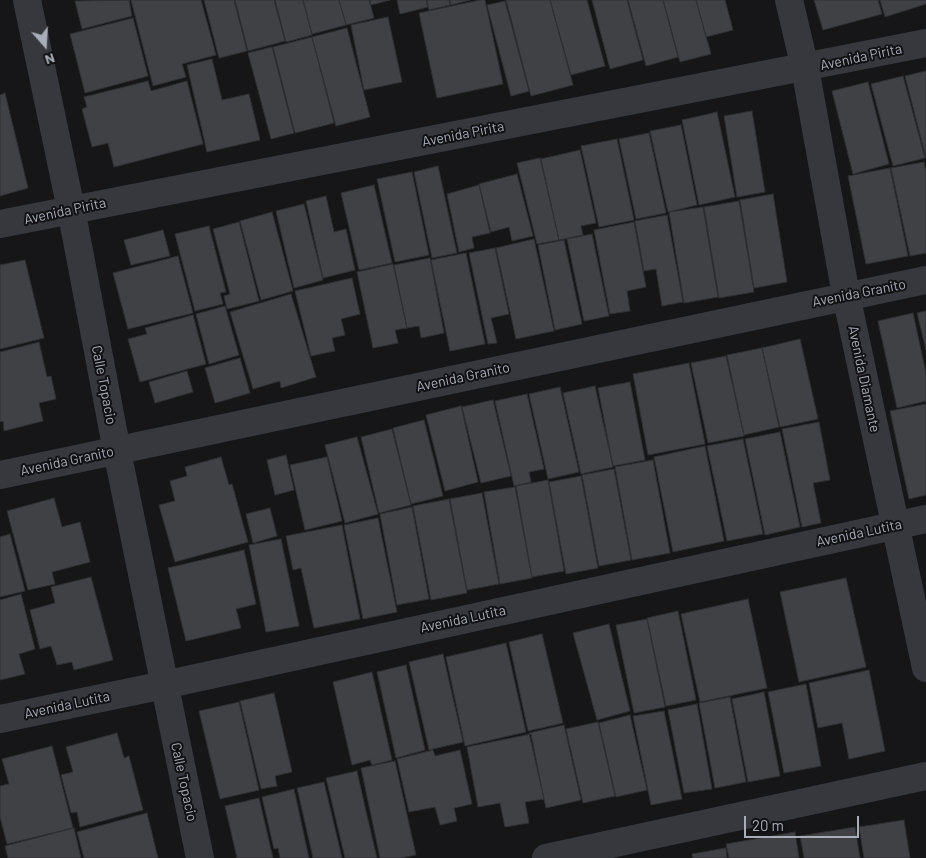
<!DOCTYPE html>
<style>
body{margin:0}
#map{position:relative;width:926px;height:858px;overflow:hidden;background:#161618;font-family:Barlow,sans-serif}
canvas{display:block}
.north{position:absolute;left:20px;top:20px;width:50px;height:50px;-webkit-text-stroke:4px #111113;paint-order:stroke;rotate:161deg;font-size:14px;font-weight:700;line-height:20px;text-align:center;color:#a8adb8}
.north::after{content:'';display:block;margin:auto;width:18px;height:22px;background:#a8adb8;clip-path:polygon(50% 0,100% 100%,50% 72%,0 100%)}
.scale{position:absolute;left:744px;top:816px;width:115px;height:22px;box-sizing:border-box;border:2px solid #a8adb8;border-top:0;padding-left:6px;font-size:15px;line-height:18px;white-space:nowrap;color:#a8adb8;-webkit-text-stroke:4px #111113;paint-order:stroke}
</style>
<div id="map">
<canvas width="926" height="858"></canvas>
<div class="north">N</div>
<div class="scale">20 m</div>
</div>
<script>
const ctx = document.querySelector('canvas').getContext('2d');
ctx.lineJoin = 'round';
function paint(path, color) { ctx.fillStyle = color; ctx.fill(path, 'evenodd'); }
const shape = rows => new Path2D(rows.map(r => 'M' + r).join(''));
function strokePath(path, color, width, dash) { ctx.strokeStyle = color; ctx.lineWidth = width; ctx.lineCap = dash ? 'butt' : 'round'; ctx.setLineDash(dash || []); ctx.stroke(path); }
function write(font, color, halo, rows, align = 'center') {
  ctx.font = font + ' Barlow,sans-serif'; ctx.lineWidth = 4; ctx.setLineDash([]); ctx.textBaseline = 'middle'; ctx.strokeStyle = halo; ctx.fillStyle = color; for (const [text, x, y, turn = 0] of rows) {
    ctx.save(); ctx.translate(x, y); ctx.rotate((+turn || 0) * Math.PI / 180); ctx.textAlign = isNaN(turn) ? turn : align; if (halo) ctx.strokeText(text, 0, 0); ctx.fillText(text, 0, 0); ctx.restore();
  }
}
const building = shape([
 [129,0,132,16,82,29,75,1,129,0],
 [131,0,201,0,216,55,182,64,186,77,153,86,131,0],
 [204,0,234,0,247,51,219,58,204,0],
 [235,0,274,0,285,41,248,51,235,0],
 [275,0,303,0,312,35,286,42,275,0],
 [303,0,339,0,346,25,312,34,303,0],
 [339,0,369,0,374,18,346,25,339,0],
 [370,0,390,0,371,5,370,0],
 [397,0,426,0,428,7,400,14,397,0],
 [427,0,449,0,450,5,429,10,427,0],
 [450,0,470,0,451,5,450,0],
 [480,0,485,0,503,84,437,98,419,13,480,0],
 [506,0,550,0,573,85,531,96,506,0],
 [550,0,587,0,605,66,571,75,550,0],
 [592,0,627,0,643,60,610,69,592,0],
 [628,0,663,0,678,57,646,66,628,0],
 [663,0,696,0,711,54,680,62,663,0],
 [696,0,725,0,733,30,706,37,696,0],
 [814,0,878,0,882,14,823,30,814,0],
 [880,0,926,0,926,4,885,17,880,0],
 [505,1,529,91,511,96,487,5,505,1],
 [388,17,402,82,364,90,351,25,388,17],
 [133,18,148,76,85,93,70,34,133,18],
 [347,28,370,117,336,126,312,37,347,28],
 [312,37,334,123,295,133,273,47,312,37],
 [272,47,294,133,271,139,248,53,272,47],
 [212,59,222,100,249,94,260,140,207,152,187,65,212,59],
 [926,71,926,158,905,76,926,71],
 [903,76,925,158,893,166,871,84,903,76],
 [148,81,151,91,187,81,203,144,114,167,108,143,92,147,82,109,87,107,84,97,148,81],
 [868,82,889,164,853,174,832,91,868,82],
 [5,93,28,188,0,196,0,95,5,93],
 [752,111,765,192,737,197,724,116,752,111],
 [717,112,735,197,699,205,682,120,717,112],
 [681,125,697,205,668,212,650,131,681,125],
 [649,133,666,213,636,219,619,139,649,133],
 [617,139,634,220,599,227,581,146,617,139],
 [580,150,596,223,581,226,583,235,559,240,541,159,580,150],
 [540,158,559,240,537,244,517,163,540,158],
 [924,162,926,172,926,253,910,256,891,168,924,162],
 [438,166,457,253,432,258,414,172,438,166],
 [890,168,908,256,866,264,848,176,890,168],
 [412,172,429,255,395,262,377,179,412,172],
 [517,174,533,236,512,241,509,227,491,232,479,184,517,174],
 [374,185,392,263,359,270,341,193,374,185],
 [479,185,490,233,472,237,474,248,459,252,447,194,479,185],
 [773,194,787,282,754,288,740,200,773,194],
 [326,196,334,232,346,229,355,270,323,278,306,201,326,196],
 [739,201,754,292,719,298,704,207,739,201],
 [304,204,323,280,294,288,276,211,304,204],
 [703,207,718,297,684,303,669,212,703,207],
 [272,212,293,291,261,300,240,221,272,212],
 [667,215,683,302,662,306,656,269,644,271,635,221,667,215],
 [239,222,259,301,227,309,224,296,230,294,213,229,239,222],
 [634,222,646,287,627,291,630,311,610,314,594,230,634,222],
 [209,226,226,292,220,293,223,304,195,311,175,234,209,226],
 [163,230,170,256,131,265,124,240,163,230],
 [592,234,609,316,584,321,567,239,592,234],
 [534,239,554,331,516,339,496,248,534,239],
 [564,240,582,324,555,330,538,245,564,240],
 [495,248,509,314,491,318,497,343,488,344,469,253,495,248],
 [466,253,485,344,450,351,431,260,466,253],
 [178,256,193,313,128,329,113,273,178,256],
 [430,258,444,333,421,338,419,326,407,328,394,265,430,258],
 [25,260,44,338,0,349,0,265,25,260],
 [393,264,407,328,395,330,398,343,373,348,357,272,393,264],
 [352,278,360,314,341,319,345,335,332,338,335,351,311,356,295,291,352,278],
 [291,294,316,377,281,388,280,381,253,389,230,312,291,294],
 [225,306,239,355,209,364,196,314,225,306],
 [926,311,926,350,917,313,926,311],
 [913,313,926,373,926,401,897,408,878,321,913,313],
 [193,315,206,364,140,382,128,339,147,334,145,328,193,315],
 [800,339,818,419,780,427,762,348,800,339],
 [39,342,47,377,51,376,56,399,39,403,43,421,4,431,3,421,0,422,0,352,39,342],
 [762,348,779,427,744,435,727,355,762,348],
 [726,356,744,436,708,443,691,363,726,356],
 [240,358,250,393,215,403,205,368,240,358],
 [689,363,705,444,648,455,633,374,689,363],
 [187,371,193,392,155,403,149,382,187,371],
 [630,382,645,460,613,466,598,388,630,382],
 [595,386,613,467,581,474,563,393,595,386],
 [560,387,579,472,548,479,529,394,560,387],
 [527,394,544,469,529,472,531,482,514,486,495,401,527,394],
 [493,400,511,476,481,483,462,407,493,400],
 [926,404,926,495,909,499,890,411,926,404],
 [461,406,478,482,445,491,426,415,461,406],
 [424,420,443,496,411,504,393,428,424,420],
 [819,422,830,480,813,483,821,523,802,527,782,429,819,422],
 [392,429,411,505,379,513,361,437,392,429],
 [780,432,800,527,765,535,745,439,780,432],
 [357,437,378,514,345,523,325,445,357,437],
 [743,439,763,534,727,541,707,446,743,439],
 [705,446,724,541,673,552,654,457,705,446],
 [286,455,294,490,275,495,267,460,286,455],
 [221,457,229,485,232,484,248,542,175,562,159,505,175,501,170,481,187,476,185,467,221,457],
 [327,457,342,521,305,530,290,465,327,457],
 [653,460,670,553,632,560,615,467,653,460],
 [614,469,631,560,599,566,582,475,614,469],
 [581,476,598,568,566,574,549,482,581,476],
 [548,480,564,571,532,577,516,486,548,480],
 [515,487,532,578,500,584,484,492,515,487],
 [482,493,499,584,467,590,450,499,482,493],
 [54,498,62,527,80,522,90,562,52,572,55,584,28,590,7,511,54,498],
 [449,499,467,593,431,600,413,506,449,499],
 [412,507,429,599,397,605,380,514,412,507],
 [270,508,277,536,253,543,246,514,270,508],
 [378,518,397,612,363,619,344,525,378,518],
 [342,525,360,619,314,628,301,568,293,570,286,536,342,525],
 [10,534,25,591,0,597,0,537,10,534],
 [281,539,299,626,266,632,249,545,281,539],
 [244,550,256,604,236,609,241,628,186,641,168,568,244,550],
 [91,577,113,660,74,670,72,662,57,665,51,646,40,649,30,610,55,603,51,587,91,577],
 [846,578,866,667,799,682,780,592,846,578],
 [21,594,35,649,19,654,25,674,0,680,0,600,21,594],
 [748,599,767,688,700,702,681,614,748,599],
 [678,611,696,700,666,706,647,618,678,611],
 [647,619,665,707,634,713,616,625,647,619],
 [609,624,630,711,597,720,573,633,609,624],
 [542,634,563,723,528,731,509,642,542,634],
 [506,643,526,732,465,746,446,657,506,643],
 [443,654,463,742,429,750,409,662,443,654],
 [406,665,425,750,396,758,377,672,406,665],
 [869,670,885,751,849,759,842,723,818,728,809,683,869,670],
 [372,672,392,760,372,765,370,760,352,765,333,682,372,672],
 [806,684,821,766,784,773,768,692,806,684],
 [764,692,780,776,748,782,732,699,764,692],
 [274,693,292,772,275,776,277,786,261,789,240,701,274,693],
 [730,697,746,782,715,788,699,703,730,697],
 [239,702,259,790,220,799,199,711,239,702],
 [697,704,712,789,684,793,668,710,697,704],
 [664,711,682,799,651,805,633,716,664,711],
 [630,715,647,790,616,797,599,723,630,715],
 [598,722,615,796,583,803,566,729,598,722],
 [564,725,581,800,546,808,529,733,564,725],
 [117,733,124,758,129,756,143,810,80,827,77,812,71,813,61,775,73,772,66,747,117,733],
 [531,734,544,799,525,802,529,823,505,827,500,803,478,807,467,747,531,734],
 [52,746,73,828,7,844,0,817,0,786,9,784,2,759,52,746],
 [433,750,435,756,460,750,472,804,454,808,457,821,440,825,435,807,409,812,397,759,433,750],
 [395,761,416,855,401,858,380,858,361,768,395,761],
 [357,771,365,807,377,858,345,858,326,778,357,771],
 [324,782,342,858,313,858,297,788,324,782],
 [294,789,309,858,280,858,278,848,274,849,262,797,294,789],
 [259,798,273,858,237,858,225,806,259,798],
 [147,813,158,858,84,858,77,832,147,813],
 [904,820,910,858,864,858,859,827,904,820],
 [855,827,860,858,804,858,800,836,855,827],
 [74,828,81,858,8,858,5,846,74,828],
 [795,832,799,858,729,858,726,844,795,832],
 [726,848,727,858,693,858,692,854,726,848]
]);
paint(building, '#404145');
strokePath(building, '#303034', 1);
strokePath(shape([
 [27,0,71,209,117,451,200,858],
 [789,0,805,68,846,295,926,668],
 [0,224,926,43],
 [0,475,926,280],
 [0,719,164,685,926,519],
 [546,858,926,776]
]), '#37383d', 28);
write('14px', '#a8adb8', '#111113', [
 ["Avenida Pirita",861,57,-12],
 ["Avenida Pirita",463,134,-11],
 ["Avenida Pirita",65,211,-12],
 ["Avenida Granito",859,293,-11],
 ["Avenida Granito",463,377,-12],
 ["Avenida Diamante",864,379,78],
 ["Calle Topacio",104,385,79],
 ["Avenida Granito",67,461,-12],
 ["Avenida Lutita",859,533,-12],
 ["Avenida Lutita",463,619,-12],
 ["Avenida Lutita",67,705,-12],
 ["Calle Topacio",184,782,78]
]);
</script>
